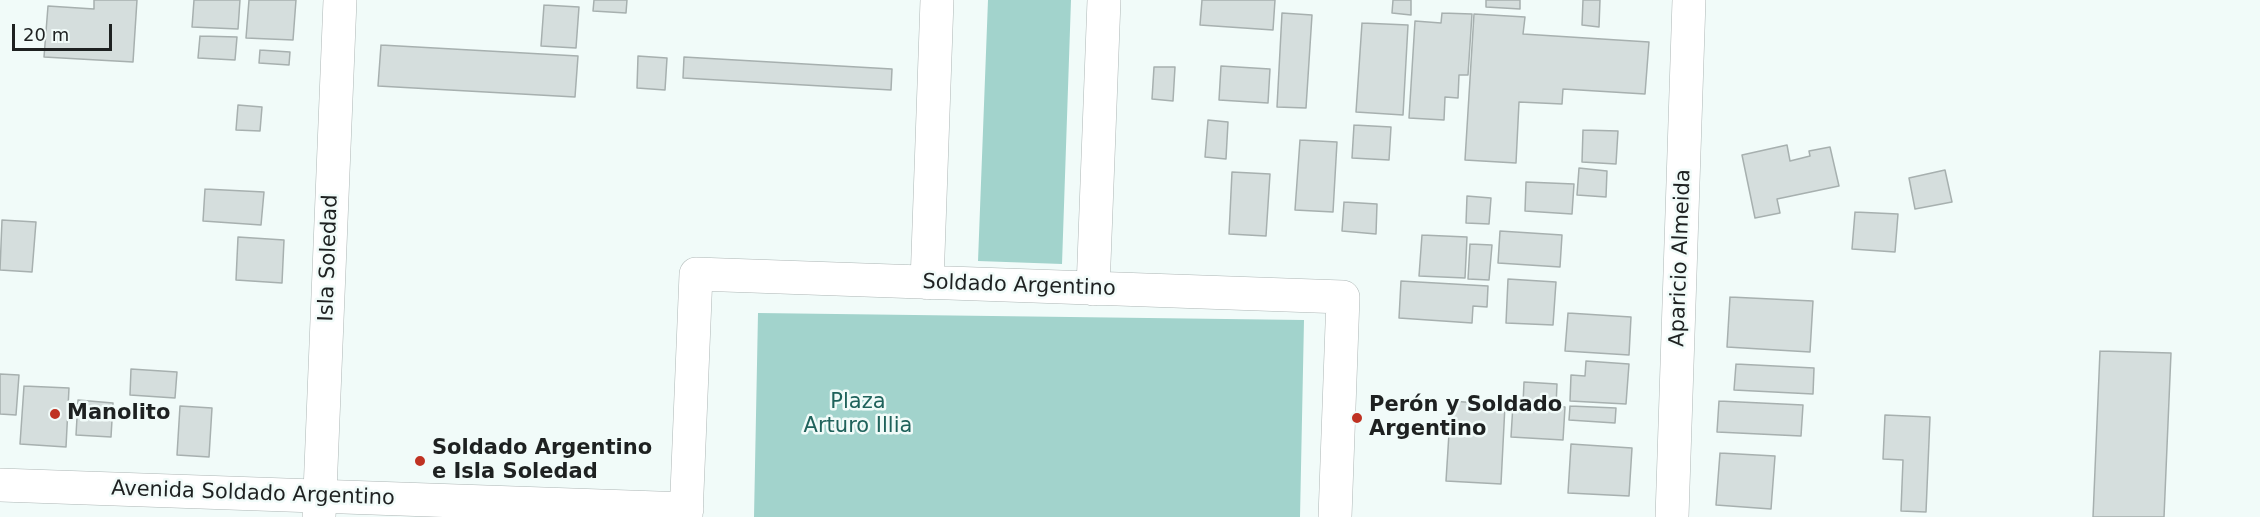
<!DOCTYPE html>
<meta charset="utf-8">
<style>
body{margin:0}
#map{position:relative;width:2260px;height:517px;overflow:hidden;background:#f1fbf9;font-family:"DejaVu Sans",sans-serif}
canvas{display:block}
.scale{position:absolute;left:12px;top:24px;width:100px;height:27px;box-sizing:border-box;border:3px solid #1e2121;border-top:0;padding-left:8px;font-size:18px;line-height:21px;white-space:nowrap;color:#1e2121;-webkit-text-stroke:4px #f1fbf9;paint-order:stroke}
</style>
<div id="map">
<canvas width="2260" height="517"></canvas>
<div class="scale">20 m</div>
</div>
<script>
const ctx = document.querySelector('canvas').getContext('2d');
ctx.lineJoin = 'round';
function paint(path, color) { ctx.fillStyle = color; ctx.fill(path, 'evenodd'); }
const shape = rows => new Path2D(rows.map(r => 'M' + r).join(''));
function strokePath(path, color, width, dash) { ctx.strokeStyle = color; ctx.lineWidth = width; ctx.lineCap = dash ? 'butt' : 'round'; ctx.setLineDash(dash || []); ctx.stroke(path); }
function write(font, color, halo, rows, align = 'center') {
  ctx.font = font + ' "DejaVu Sans",sans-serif'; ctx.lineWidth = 5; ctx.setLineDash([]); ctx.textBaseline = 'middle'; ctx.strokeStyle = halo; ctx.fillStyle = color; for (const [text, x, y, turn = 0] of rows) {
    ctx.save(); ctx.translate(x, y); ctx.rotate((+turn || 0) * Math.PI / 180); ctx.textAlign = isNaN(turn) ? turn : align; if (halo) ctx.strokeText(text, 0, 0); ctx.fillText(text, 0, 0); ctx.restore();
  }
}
paint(shape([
 [988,0,1071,0,1062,264,978,261],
 [758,313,1304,320,1300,517,754,517]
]), '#a2d3cc');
const building = shape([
 [94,0,137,0,133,62,44,57,48,6,94,9,94,0],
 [194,0,240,0,238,29,192,27,194,0],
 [249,0,296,0,293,40,246,38,249,0],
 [594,0,627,0,626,13,593,11,594,0],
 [1202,0,1275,0,1273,30,1200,25,1202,0],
 [1393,0,1411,0,1411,15,1392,13,1393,0],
 [1486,0,1520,0,1520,9,1486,7,1486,0],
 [1583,0,1600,0,1599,27,1582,25,1583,0],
 [544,5,579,7,576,48,541,46,544,5],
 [1282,13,1312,15,1306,108,1277,107,1282,13],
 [1442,13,1472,14,1468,75,1459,75,1458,98,1445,97,1444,120,1409,118,1415,21,1441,23,1442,13],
 [1474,14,1525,17,1523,34,1649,42,1645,94,1563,89,1562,104,1519,102,1516,163,1465,160,1474,14],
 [1362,23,1408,25,1403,115,1356,112,1362,23],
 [200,36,237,37,235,60,198,58,200,36],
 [381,45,578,56,575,97,378,86,381,45],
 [260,50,290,52,289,65,259,63,260,50],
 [638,56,667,58,665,90,637,88,638,56],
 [684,57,892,69,891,90,683,78,684,57],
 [1221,66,1270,69,1268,103,1219,100,1221,66],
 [1154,67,1175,67,1173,101,1152,99,1154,67],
 [238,105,262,107,260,131,236,130,238,105],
 [1208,120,1228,122,1226,159,1205,157,1208,120],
 [1354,125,1391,127,1389,160,1352,158,1354,125],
 [1583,130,1618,131,1616,164,1582,162,1583,130],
 [1300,140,1337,142,1333,212,1295,210,1300,140],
 [1787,145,1790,161,1810,156,1809,151,1830,147,1839,186,1777,199,1780,213,1755,218,1742,155,1787,145],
 [1579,168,1607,171,1606,197,1577,195,1579,168],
 [1945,170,1952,202,1915,209,1909,178,1945,170],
 [1232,172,1270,174,1266,236,1229,234,1232,172],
 [1526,182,1574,184,1572,214,1525,211,1526,182],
 [205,189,264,192,261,225,203,221,205,189],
 [1467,196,1491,198,1489,224,1466,223,1467,196],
 [1344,202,1377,204,1376,234,1342,231,1344,202],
 [1855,212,1898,214,1895,252,1852,249,1855,212],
 [2,220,36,222,32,272,0,270,2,220],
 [1500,231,1562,235,1560,267,1498,263,1500,231],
 [1422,235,1467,237,1465,278,1419,276,1422,235],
 [238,237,284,240,282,283,236,280,238,237],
 [1470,244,1492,245,1489,280,1468,279,1470,244],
 [1508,279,1556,282,1553,325,1506,323,1508,279],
 [1401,281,1488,286,1487,307,1473,306,1472,323,1399,318,1401,281],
 [1730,297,1813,301,1810,352,1727,347,1730,297],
 [1568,313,1631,317,1629,355,1565,351,1568,313],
 [2100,351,2171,353,2164,517,2093,517,2100,351],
 [1586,361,1629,364,1626,404,1570,401,1571,375,1585,376,1586,361],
 [1736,364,1814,368,1813,394,1734,390,1736,364],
 [131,369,177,372,175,398,130,395,131,369],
 [0,374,19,375,16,415,0,414,0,374],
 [1524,382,1557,384,1556,406,1565,407,1563,440,1511,437,1513,404,1523,404,1524,382],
 [24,386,69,388,66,447,20,444,24,386],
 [78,400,113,403,111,437,76,435,78,400],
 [1451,401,1505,405,1501,484,1446,481,1451,401],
 [1719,401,1803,405,1801,436,1717,432,1719,401],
 [180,406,212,408,209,457,177,455,180,406],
 [1570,406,1616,408,1615,423,1569,420,1570,406],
 [1885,415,1930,417,1926,512,1901,511,1903,460,1883,459,1885,415],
 [1571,444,1632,448,1629,496,1568,493,1571,444],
 [1720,453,1775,456,1771,509,1716,505,1720,453]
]);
paint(building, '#d5dedd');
strokePath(building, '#a7b0af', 1.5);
const minor = shape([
 [319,517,340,0],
 [1672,517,1689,0]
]);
const major = shape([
 [927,283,937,0],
 [1093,289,1104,0],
 [0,485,687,509],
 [686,517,696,274,1343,297,1335,517]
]);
strokePath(minor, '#adb6b5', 34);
strokePath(major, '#adb6b5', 34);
strokePath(minor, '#fff', 33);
strokePath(major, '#fff', 33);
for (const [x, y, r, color] of [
 [55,414,6,"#bf3222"],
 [1357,418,6,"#bf3222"],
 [420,461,6,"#bf3222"]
]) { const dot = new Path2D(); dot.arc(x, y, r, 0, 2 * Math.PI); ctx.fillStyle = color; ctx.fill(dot); strokePath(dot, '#f1fbf9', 2); }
write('21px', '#1e2121', '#f1fbf9', [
 ["Isla Soledad",329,258,-88],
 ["Aparicio Almeida",1681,258,-88],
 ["Soldado Argentino",1019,286,2],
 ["Avenida Soldado Argentino",253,494,2]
]);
write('21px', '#1f625b', '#f1fbf9', [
 ["Plaza",858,403],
 ["Arturo Illia",858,427]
]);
write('bold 21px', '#1e2121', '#f1fbf9', [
 ["Perón y Soldado",1369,406],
 ["Argentino",1369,430],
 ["Manolito",67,414],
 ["Soldado Argentino",432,449],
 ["e Isla Soledad",432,473]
], 'left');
</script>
